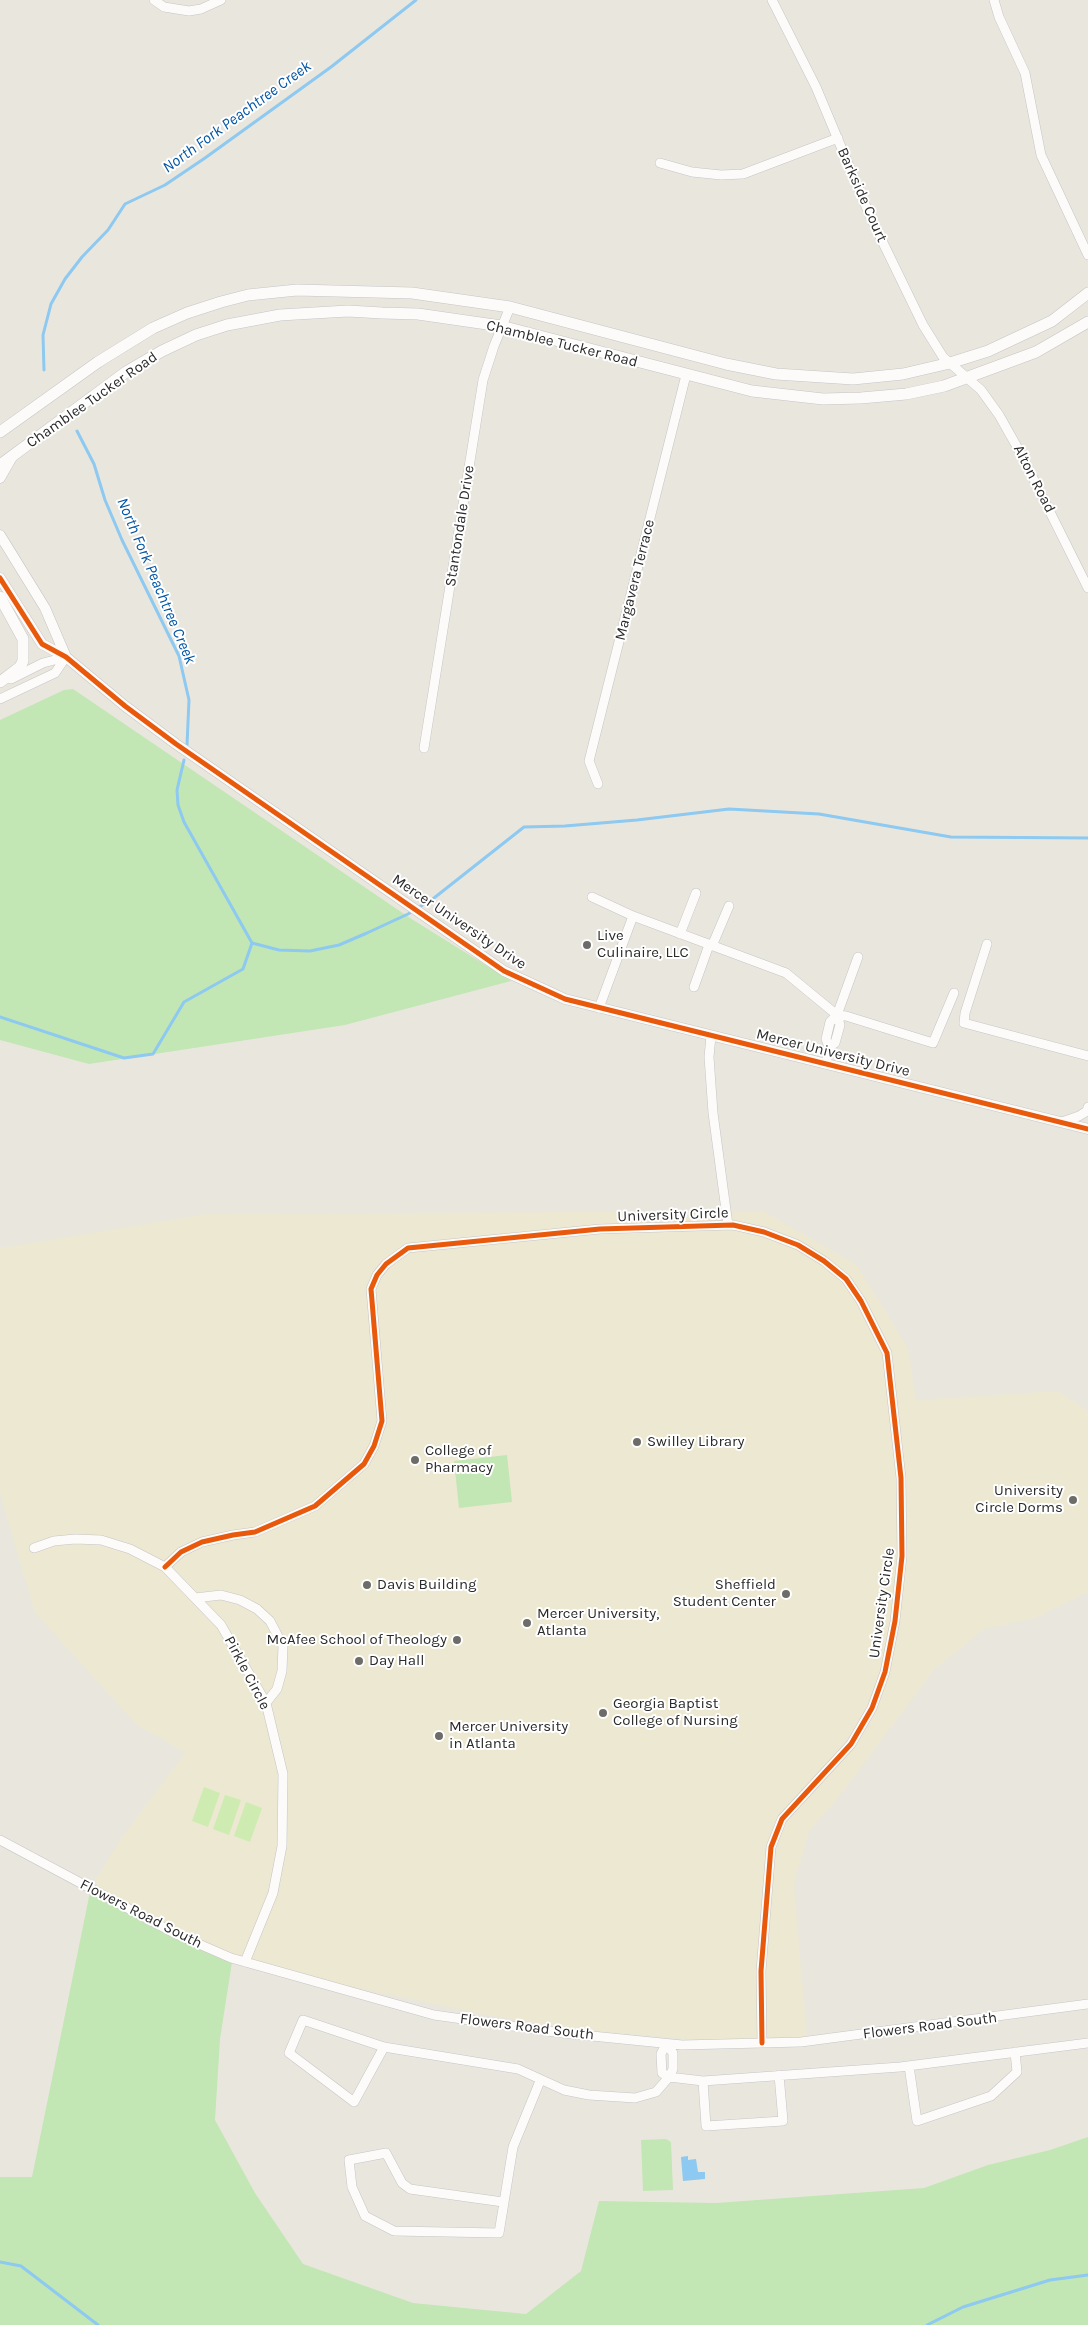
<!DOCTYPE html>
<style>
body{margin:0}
canvas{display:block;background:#e9e6de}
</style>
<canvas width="1088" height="2325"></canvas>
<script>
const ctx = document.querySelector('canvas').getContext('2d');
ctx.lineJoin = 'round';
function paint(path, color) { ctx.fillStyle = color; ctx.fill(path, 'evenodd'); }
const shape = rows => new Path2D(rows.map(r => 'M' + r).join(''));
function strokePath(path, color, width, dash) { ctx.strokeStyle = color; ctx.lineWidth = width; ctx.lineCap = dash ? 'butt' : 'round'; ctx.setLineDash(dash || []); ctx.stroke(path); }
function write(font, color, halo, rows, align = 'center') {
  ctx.font = font + ' Karla,sans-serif'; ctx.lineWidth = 4; ctx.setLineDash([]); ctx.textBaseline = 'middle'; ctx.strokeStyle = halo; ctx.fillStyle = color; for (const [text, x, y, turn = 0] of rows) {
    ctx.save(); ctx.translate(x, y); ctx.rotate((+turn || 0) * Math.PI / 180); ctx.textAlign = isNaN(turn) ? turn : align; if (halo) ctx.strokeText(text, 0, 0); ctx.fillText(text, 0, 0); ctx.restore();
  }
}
paint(shape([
 [763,1211,857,1265,908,1348,916,1400,1058,1391,1088,1411,1088,1592,1035,1618,984,1629,934,1670,835,1802,809,1831,794,1884,807,2037,731,2043,586,2030,492,2016,232,1962,91,1887,120,1840,185,1753,136,1724,35,1613,0,1494,0,1248,206,1214]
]), '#ede8d2');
paint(shape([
 [73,689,410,918,511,981,345,1025,89,1064,0,1040,0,720,64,690],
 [507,1455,512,1502,459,1508,454,1461],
 [91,1887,232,1962,220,2039,215,2120,255,2193,303,2264,413,2303,526,2314,581,2271,599,2201,716,2203,924,2188,988,2165,1050,2150,1088,2137,1088,2325,0,2325,0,2177,32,2177],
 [666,2139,671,2142,673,2190,643,2191,641,2140]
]), '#c2e7b4');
paint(shape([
 [204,1787,220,1793,208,1827,192,1821],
 [225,1795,241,1800,229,1835,213,1829],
 [246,1802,262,1808,250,1842,234,1836]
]), '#ceecb1');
paint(shape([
 [688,2156,688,2160,696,2159,698,2172,705,2172,705,2179,683,2181,681,2157]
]), '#8dc9f0');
strokePath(shape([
 [44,370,43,335,51,304,65,279,82,257,108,230,125,204,165,185,205,158,331,67,416,0],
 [77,431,94,464,105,500,122,540,179,656,189,700,187,745],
 [252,943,279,950,310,951,339,945,367,933,408,914,434,898,524,827,565,826,637,820,729,809,819,814,951,837,1088,838],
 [0,1017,124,1058,153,1054,184,1002,243,969,252,943,184,822,178,805,177,790,184,760],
 [0,2262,21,2266,98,2325],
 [927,2325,963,2307,1050,2280,1088,2275]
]), '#8dc9f0', 3);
const minor = shape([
 [154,0,164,7,189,11,201,9,221,0],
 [772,0,816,87,870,216,923,325,943,357,981,390,999,415,1021,454,1088,588],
 [994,0,999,17,1025,73,1041,155,1088,255],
 [660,163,692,172,721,175,743,174,838,138],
 [11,679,43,663,66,657],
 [0,699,55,673,66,657],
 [424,748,483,380,494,346,510,307],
 [598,784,589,761,686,375],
 [592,897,633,916,786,973,837,1015,840,1025,835,1043,829,1047],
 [680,934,696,893],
 [987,944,965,1013,964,1023,1088,1056],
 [712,946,729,906],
 [694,987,709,945],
 [599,1008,633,916],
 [837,1015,846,1016,933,1043,954,993],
 [711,1036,709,1057,713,1113,728,1225],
 [826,1064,829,1047,826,1039,830,1022,837,1015,858,957],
 [1062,1122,1079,1116,1087,1111,1088,1107],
 [34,1548,54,1541,75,1539,101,1540,130,1549,165,1567,221,1625,266,1703,283,1774,282,1846,273,1893,245,1962],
 [165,1567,181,1552,202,1542,233,1535,255,1532,315,1506,364,1464,374,1446,382,1421,371,1289,377,1275,386,1264,408,1248,600,1229,733,1225,764,1232,798,1245,824,1261,846,1279,861,1301,887,1353,901,1478,902,1556,895,1621,885,1672,872,1708,851,1744,782,1819,771,1847,761,1971,762,2043],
 [195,1598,221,1595,240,1600,257,1609,270,1621,283,1646,282,1671,277,1689,266,1703],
 [0,1840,176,1934,231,1958,434,2015,562,2033,682,2045,801,2042,1088,2004],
 [384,2047,354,2102,289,2053,303,2020,384,2047,518,2069,564,2090,589,2095,635,2098,656,2092,669,2077,673,2069,673,2053,666,2044,661,2054,662,2073,669,2077,703,2081,900,2067,1088,2043],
 [909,2066,917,2121,991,2096,1017,2072,1015,2052],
 [703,2081,706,2126,783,2121,779,2075],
 [503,2202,410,2189,402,2183,386,2153,349,2160,352,2187,365,2216,394,2231,499,2233,513,2147,540,2081]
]);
const tertiary = shape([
 [0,478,12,457],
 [0,535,45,608,66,657],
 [0,578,42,644,66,657,125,706,176,744,504,971,565,999,1088,1129]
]);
const secondary = shape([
 [0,432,98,362,153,328,187,313,221,302,248,295,297,290,412,293,510,307,726,364,776,374,853,379,903,374,950,363,988,351,1052,321,1088,293],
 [0,465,126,372,162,351,196,335,227,325,280,315,348,311,382,313,418,314,501,326,752,391,823,399,861,398,906,394,944,386,1036,352,1088,322],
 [0,597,23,639,23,661,20,667,0,682]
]);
strokePath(minor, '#c6c5c5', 10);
strokePath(tertiary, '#c6c5c5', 11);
strokePath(secondary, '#c6c5c5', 12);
strokePath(minor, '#fcfbfa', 9);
strokePath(tertiary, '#fcfbfa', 10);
strokePath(secondary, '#fcfbfa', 11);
strokePath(shape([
 [0,578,42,644,66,657,125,706,176,744,504,971,565,999,1088,1129],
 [165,1567,181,1552,202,1542,233,1535,255,1532,315,1506,364,1464,374,1446,382,1421,371,1289,377,1275,386,1264,408,1248,600,1229,733,1225,764,1232,798,1245,824,1261,846,1279,861,1301,887,1353,901,1478,902,1556,895,1621,885,1672,872,1708,851,1744,782,1819,771,1847,761,1971,762,2043]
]), '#e8590c', 5);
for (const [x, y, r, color] of [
 [587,945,5,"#6d6c69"],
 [637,1442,5,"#6d6c69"],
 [415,1460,5,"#6d6c69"],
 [1073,1500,5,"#6d6c69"],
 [367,1585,5,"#6d6c69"],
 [786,1594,5,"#6d6c69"],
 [527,1623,5,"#6d6c69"],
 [457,1640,5,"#6d6c69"],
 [359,1661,5,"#6d6c69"],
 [603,1713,5,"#6d6c69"],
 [439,1736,5,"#6d6c69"]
]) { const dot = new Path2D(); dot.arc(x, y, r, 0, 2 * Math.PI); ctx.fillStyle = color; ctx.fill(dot); strokePath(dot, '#fff', 2); }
write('15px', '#2a2a2a', '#fff', [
 ["Barkside Court",862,195,66],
 ["Chamblee Tucker Road",562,344,14],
 ["Chamblee Tucker Road",92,400,-35],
 ["Alton Road",1034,479,63],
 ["Stantondale Drive",460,526,-81],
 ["Margavera Terrace",635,580,-76],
 ["Mercer University Drive",459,922,34],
 ["Mercer University Drive",833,1053,14],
 ["University Circle",673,1215,-2],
 ["University Circle",882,1603,-82],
 ["Pirkle Circle",247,1673,62],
 ["Flowers Road South",141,1914,27],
 ["Flowers Road South",930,2026,-7],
 ["Flowers Road South",527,2027,7]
]);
write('15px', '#2a2a2a', '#fff', [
 ["Live",597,936],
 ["Culinaire, LLC",597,953],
 ["Swilley Library",647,1442],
 ["College of",425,1451],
 ["Pharmacy",425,1468],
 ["University",1063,1491,"right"],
 ["Circle Dorms",1063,1508,"right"],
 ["Davis Building",377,1585],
 ["Sheffield",776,1585,"right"],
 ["Student Center",776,1602,"right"],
 ["Mercer University,",537,1614],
 ["Atlanta",537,1631],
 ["McAfee School of Theology",447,1640,"right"],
 ["Day Hall",369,1661],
 ["Georgia Baptist",613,1704],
 ["College of Nursing",613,1721],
 ["Mercer University",449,1727],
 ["in Atlanta",449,1744]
], 'left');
write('italic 16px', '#0356a5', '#fff', [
 ["North Fork Peachtree Creek",237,117,-36],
 ["North Fork Peachtree Creek",156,581,67]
]);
</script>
